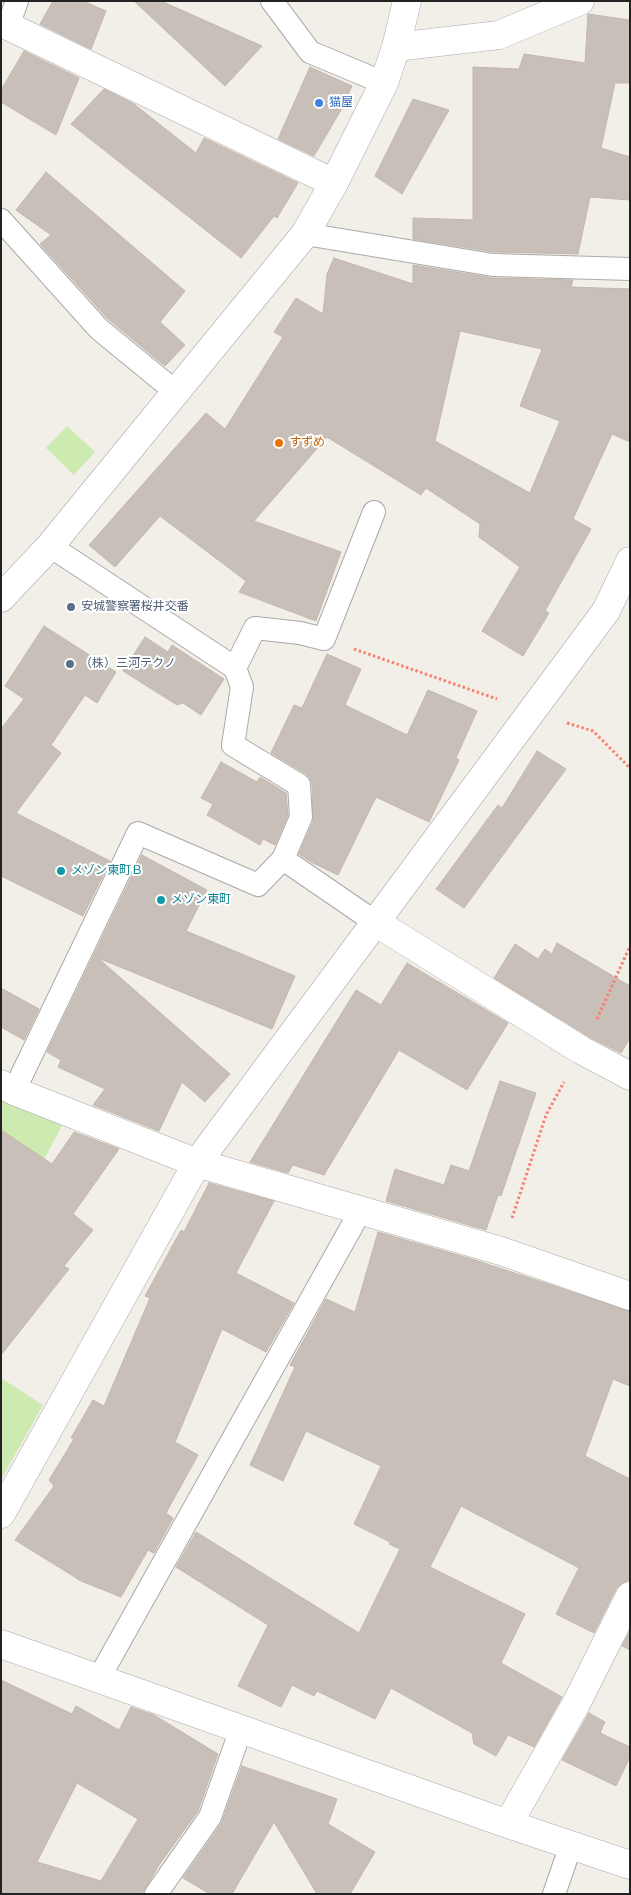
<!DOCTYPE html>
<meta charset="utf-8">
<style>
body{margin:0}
#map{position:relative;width:631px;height:1895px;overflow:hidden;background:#f2efe9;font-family:"Fira Sans",sans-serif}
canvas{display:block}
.frame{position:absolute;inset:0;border:2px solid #222;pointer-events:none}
</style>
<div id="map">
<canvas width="631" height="1895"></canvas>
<div class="frame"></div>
</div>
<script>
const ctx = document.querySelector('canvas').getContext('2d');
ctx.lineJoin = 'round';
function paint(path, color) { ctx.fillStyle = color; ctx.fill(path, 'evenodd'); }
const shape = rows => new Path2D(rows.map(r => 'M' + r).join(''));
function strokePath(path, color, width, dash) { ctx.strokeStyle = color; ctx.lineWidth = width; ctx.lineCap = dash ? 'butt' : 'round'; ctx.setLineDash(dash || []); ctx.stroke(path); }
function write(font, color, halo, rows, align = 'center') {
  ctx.font = font + ' "Fira Sans","Noto Sans JP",sans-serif'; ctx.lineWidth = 4; ctx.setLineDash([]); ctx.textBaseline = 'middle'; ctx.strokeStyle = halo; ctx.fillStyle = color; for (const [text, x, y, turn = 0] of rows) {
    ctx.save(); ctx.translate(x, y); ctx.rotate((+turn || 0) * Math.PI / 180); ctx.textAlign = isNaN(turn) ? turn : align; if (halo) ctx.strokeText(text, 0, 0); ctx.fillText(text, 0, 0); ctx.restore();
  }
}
paint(shape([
 [67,426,95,452,74,475,46,448],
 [1,1091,63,1124,1,1239],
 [1,1378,43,1405,1,1480]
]), '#cdebb0');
const building = shape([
 [53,1,83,1,106,11,91,49,40,24,53,1],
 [134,1,161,1,262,46,225,86,134,1],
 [588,14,630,20,630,83,615,83,601,148,630,157,630,200,590,197,578,254,494,252,413,239,413,218,473,220,473,67,519,69,524,54,585,63,588,14],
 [24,51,79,78,56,135,1,102,1,90,24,51],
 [310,67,352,86,341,110,314,156,278,139,310,67],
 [104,89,134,104,196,153,204,138,298,183,277,218,274,216,241,258,71,124,104,89],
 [413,99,449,110,402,194,375,176,413,99],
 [46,172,185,291,160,322,185,345,165,366,108,319,40,244,51,235,16,210,46,172],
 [334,258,413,284,413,265,493,278,573,280,571,287,630,289,630,442,612,434,573,519,591,529,545,611,549,613,523,656,482,631,520,567,479,537,480,524,426,488,421,495,327,437,254,521,341,552,316,621,239,592,246,581,160,516,115,567,89,545,206,413,225,429,283,337,274,332,296,298,323,314,327,274,334,258],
 [460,331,542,349,520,406,560,421,530,493,435,441,460,331],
 [44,626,116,672,97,703,85,695,51,745,61,753,16,813,110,861,83,916,1,876,1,729,24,699,5,686,44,626],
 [145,637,168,652,172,645,224,679,201,715,183,703,177,705,123,671,145,637],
 [327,654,361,669,345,705,407,735,428,690,477,711,456,758,459,760,429,822,376,797,338,875,311,862,299,854,313,822,312,784,310,778,306,774,271,753,294,705,302,708,327,654],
 [537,751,566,769,464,908,436,889,498,805,502,808,537,751],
 [221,762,257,782,260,777,286,793,288,815,275,845,263,839,260,845,207,815,213,804,201,798,221,762],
 [142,855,207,890,186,931,295,976,272,1029,98,958,230,1074,205,1102,182,1082,159,1131,93,1105,105,1089,58,1067,61,1060,47,1052,142,855],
 [557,943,630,986,630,1038,621,1053,589,1037,494,978,515,944,538,959,545,949,552,954,557,943],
 [407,963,508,1023,467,1090,399,1050,324,1175,293,1165,288,1173,250,1162,356,990,381,1005,407,963],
 [1,988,39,1009,24,1040,1,1027,1,988],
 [500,1081,536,1093,501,1196,498,1195,486,1230,386,1201,395,1169,444,1185,451,1165,469,1171,500,1081],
 [1,1130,52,1164,74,1132,119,1149,73,1214,93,1230,64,1266,69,1269,1,1355,1,1130],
 [209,1183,274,1201,236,1273,294,1303,266,1352,222,1329,175,1442,198,1455,166,1513,173,1518,154,1553,148,1550,121,1597,81,1581,15,1540,54,1486,49,1480,74,1439,71,1438,93,1400,104,1406,150,1298,145,1296,181,1230,184,1232,209,1183],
 [378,1232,475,1260,630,1311,630,1386,613,1379,585,1456,630,1479,630,1580,622,1583,616,1589,594,1633,556,1614,579,1568,461,1506,430,1567,525,1614,501,1663,562,1697,534,1747,508,1735,496,1756,474,1744,472,1733,391,1688,375,1719,317,1691,314,1696,292,1685,281,1707,238,1686,268,1625,176,1567,196,1532,359,1633,400,1549,389,1544,390,1542,354,1524,381,1466,306,1431,283,1481,250,1465,295,1367,290,1365,326,1299,355,1312,378,1232],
 [630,1631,630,1650,622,1646,630,1631],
 [1,1680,72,1714,76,1706,119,1730,131,1707,154,1715,218,1754,198,1811,159,1865,142,1894,1,1894,1,1680],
 [77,1783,138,1819,101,1881,37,1862,77,1783],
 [589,1713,605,1722,600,1733,630,1747,630,1757,616,1786,562,1760,589,1713],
 [242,1766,337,1799,328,1824,375,1852,350,1894,317,1894,274,1822,232,1894,210,1894,183,1878,221,1824,242,1766]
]);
paint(building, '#c7bfb8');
strokePath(building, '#c4b6ab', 1);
const service = shape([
 [272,1,310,52,384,83],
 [8,26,17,1],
 [1,220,99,329,177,393],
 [305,234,493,265,630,269],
 [50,546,235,668,242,687,233,745,299,785,301,817,283,859,375,922],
 [235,668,255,628,300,633,324,639,374,512],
 [14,1091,138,833,258,885,283,859],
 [99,1678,361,1210],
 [156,1894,210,1817,241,1729],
 [554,1894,571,1845]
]);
const minor = shape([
 [1,24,8,26,334,183],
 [396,47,499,35,580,1],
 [1,598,50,546,305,234,334,183,384,83,396,47,407,1],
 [375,922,581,1050,630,1076],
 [1,1084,14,1091,197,1163,501,1251,630,1296],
 [1,1514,197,1163,606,611,630,561],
 [1,1644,508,1824,576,1704,630,1596],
 [508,1824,630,1865]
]);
strokePath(service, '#a9a9a9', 24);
strokePath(minor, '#a9a9a9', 29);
strokePath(shape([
 [354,649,497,699],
 [567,723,593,731,630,768],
 [597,1019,630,946],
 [512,1218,546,1115,564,1082]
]), '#fa8072', 3, [2.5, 2.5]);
strokePath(service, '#fff', 22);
strokePath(minor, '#fff', 28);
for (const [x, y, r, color] of [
 [319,103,5,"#3f7fe0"],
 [279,443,5,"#e8710a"],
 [71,607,5,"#5c6f8a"],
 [70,664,5,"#5c6f8a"],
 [61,871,5,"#0f9aa8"],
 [161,900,5,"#0f9aa8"]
]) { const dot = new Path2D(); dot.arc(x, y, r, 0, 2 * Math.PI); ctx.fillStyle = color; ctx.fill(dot); strokePath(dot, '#fff', 2); }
write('12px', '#366cbe', '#fff', [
 ["猫屋",329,103]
], 'left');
write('12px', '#c56008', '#fff', [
 ["すずめ",289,443]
], 'left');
write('12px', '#4e5e75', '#fff', [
 ["安城警察署桜井交番",81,607],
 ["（株）三河テクノ",80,664]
], 'left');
write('12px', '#0d838f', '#fff', [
 ["メゾン東町Ｂ",71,871],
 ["メゾン東町",171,900]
], 'left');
</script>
